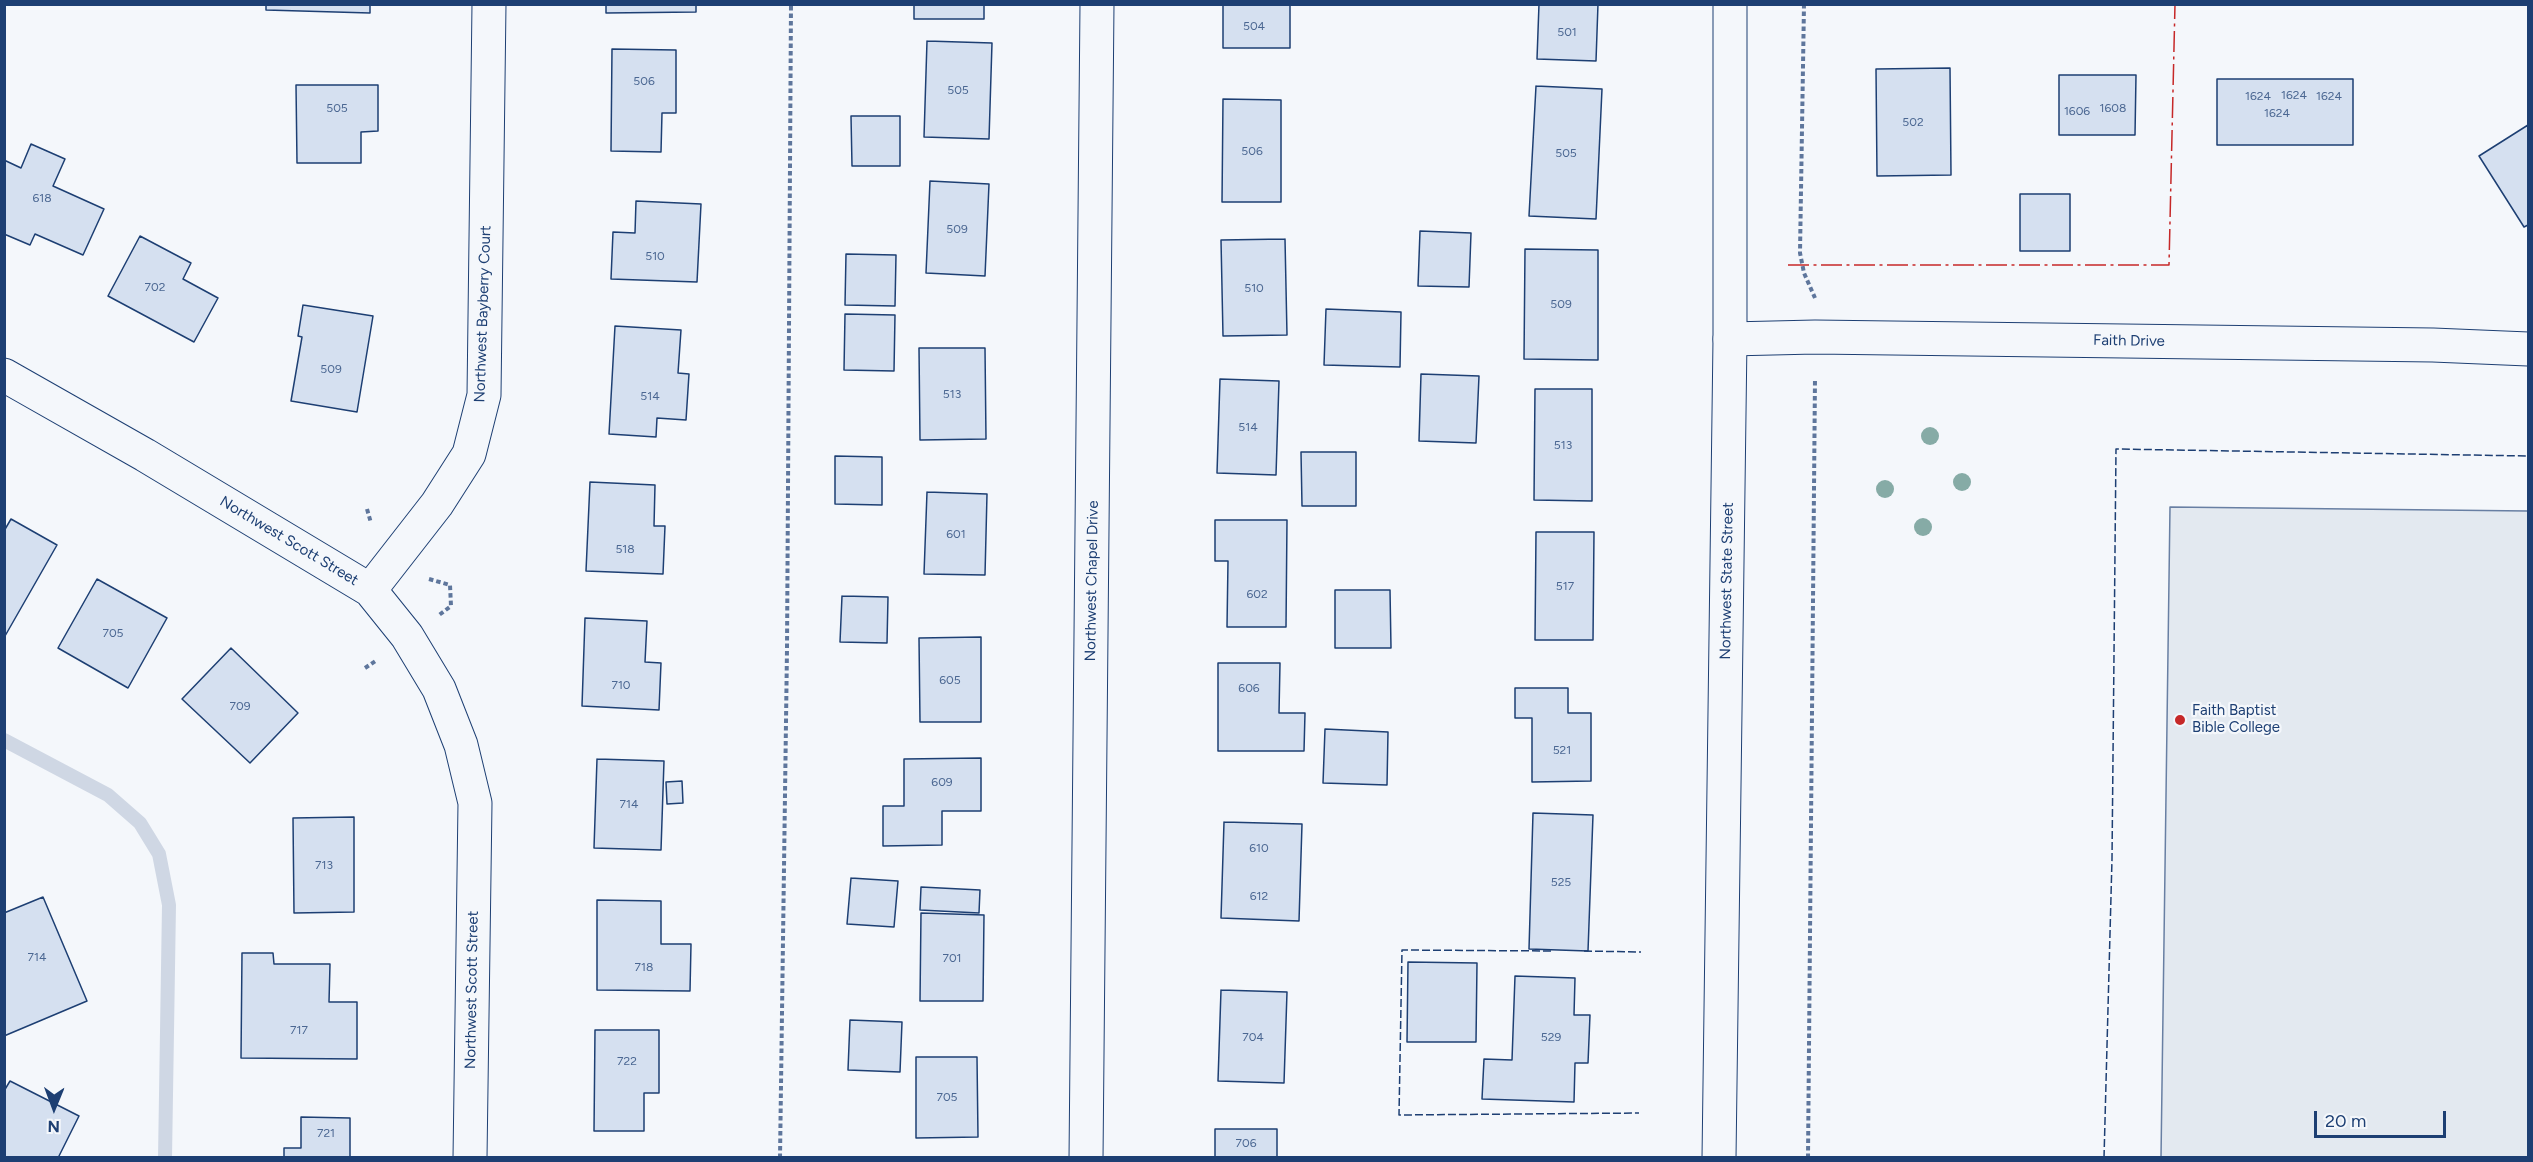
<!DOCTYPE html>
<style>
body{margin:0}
#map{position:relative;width:2533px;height:1162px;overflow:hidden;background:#f4f7fb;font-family:Figtree,sans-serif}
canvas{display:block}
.frame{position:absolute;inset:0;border:6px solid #1d3f73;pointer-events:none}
.north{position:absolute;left:24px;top:1078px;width:60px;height:60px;-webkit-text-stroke:4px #f4f7fb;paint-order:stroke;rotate:181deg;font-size:16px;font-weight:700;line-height:24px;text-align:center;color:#1d3f73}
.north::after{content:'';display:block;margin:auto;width:21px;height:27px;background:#1d3f73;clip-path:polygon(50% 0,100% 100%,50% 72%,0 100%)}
.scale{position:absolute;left:2314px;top:1111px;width:132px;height:27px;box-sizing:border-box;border:3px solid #1d3f73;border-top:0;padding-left:8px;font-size:18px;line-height:21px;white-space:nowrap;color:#1d3f73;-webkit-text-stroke:4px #f4f7fb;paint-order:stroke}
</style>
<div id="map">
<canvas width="2533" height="1162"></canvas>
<div class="frame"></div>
<div class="north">N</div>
<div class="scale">20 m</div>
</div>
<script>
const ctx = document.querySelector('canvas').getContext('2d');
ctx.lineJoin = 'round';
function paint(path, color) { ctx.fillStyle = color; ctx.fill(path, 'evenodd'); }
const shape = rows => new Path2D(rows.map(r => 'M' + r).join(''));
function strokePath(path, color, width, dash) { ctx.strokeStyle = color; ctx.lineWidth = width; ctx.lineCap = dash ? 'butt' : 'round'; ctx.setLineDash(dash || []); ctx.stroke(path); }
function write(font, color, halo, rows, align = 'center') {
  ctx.font = font + ' Figtree,sans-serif'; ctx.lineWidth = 4.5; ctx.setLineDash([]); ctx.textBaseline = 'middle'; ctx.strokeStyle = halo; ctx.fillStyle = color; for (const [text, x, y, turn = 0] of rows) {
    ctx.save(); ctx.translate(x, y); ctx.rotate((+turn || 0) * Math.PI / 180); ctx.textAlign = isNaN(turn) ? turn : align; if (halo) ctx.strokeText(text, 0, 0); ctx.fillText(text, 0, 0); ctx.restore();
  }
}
const green = shape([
 [2170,507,2528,511,2528,1157,2161,1157,2170,507]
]);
paint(green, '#e3e9f0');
strokePath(green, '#687fa3', 1.5);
strokePath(shape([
 [4,740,108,795,140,823,159,854,169,905,165,1158]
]), '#cfd7e4', 14);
const building = shape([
 [266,4,370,4,370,13,266,10,266,4],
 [606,4,696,4,696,12,606,13,606,4],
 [914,4,984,4,984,19,914,19,914,4],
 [1223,4,1290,4,1290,48,1223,48,1223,4],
 [1539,4,1598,4,1596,61,1537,59,1539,4],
 [927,41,992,43,989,139,924,137,927,41],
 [612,49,676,50,676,113,662,113,661,152,611,151,612,49],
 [1950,68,1951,175,1877,176,1876,69,1950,68],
 [2059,75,2136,75,2135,135,2059,135,2059,75],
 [2217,79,2353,79,2353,145,2217,145,2217,79],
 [296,85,378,85,378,131,361,132,361,163,297,163,296,85],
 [1536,86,1602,89,1596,219,1529,216,1536,86],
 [1223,99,1281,100,1281,202,1222,202,1223,99],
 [851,116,900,116,900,166,852,166,851,116],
 [2528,125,2528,225,2524,227,2479,156,2528,125],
 [31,144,65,159,53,186,104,209,83,255,35,234,30,245,4,234,4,160,21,168,31,144],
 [930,181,989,184,985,276,926,273,930,181],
 [2020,194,2070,194,2070,251,2020,251,2020,194],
 [636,201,701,204,697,282,611,279,613,232,635,233,636,201],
 [1420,231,1471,233,1469,287,1418,286,1420,231],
 [140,236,191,263,183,279,218,298,194,342,108,296,140,236],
 [1285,239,1287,335,1223,336,1221,240,1285,239],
 [1525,249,1598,250,1598,360,1524,359,1525,249],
 [846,254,896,255,895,306,845,305,846,254],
 [303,305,373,316,357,412,291,401,302,337,298,336,303,305],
 [1326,309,1401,312,1400,367,1324,365,1326,309],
 [845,314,895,315,894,371,844,370,845,314],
 [615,326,681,330,678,373,689,374,686,420,657,418,656,437,609,434,615,326],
 [919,348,985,348,986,439,920,440,919,348],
 [1421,374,1479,376,1476,443,1419,441,1421,374],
 [1220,379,1279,381,1276,475,1217,473,1220,379],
 [1535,389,1592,389,1592,501,1534,500,1535,389],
 [1301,452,1356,452,1356,506,1302,506,1301,452],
 [835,456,882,457,882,505,835,504,835,456],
 [590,482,655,485,654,526,665,526,663,574,586,571,590,482],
 [927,492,987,494,985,575,924,574,927,492],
 [11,519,57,545,5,636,4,531,11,519],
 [1215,520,1287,520,1286,627,1227,627,1228,561,1215,561,1215,520],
 [1536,532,1594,532,1593,640,1535,640,1536,532],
 [97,579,167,618,128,688,58,648,97,579],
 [1335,590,1390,590,1391,648,1335,648,1335,590],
 [842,596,888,597,887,643,840,642,842,596],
 [585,618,647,621,645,662,661,663,659,710,582,706,585,618],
 [981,637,981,722,920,722,919,638,981,637],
 [231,648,298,713,250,763,182,699,231,648],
 [1218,663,1280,663,1279,713,1305,713,1304,751,1218,751,1218,663],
 [1515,688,1568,688,1568,713,1591,713,1591,781,1532,782,1532,718,1515,718,1515,688],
 [1325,729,1388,732,1387,785,1323,783,1325,729],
 [981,758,981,811,942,811,942,845,883,846,883,806,904,806,904,759,981,758],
 [597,759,664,761,661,850,594,848,597,759],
 [682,781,683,803,667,804,666,782,682,781],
 [1533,813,1593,815,1588,951,1529,949,1533,813],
 [354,817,354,912,294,913,293,818,354,817],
 [1224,822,1302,824,1299,921,1221,918,1224,822],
 [851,878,898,881,894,927,847,924,851,878],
 [921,887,980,890,979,913,920,910,921,887],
 [43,897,87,1001,4,1036,4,913,43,897],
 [597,900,661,901,661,944,691,944,690,991,597,990,597,900],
 [921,913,984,915,983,1001,920,1001,921,913],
 [242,953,273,953,274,964,330,964,329,1002,357,1002,357,1059,241,1058,242,953],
 [1408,962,1477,963,1476,1042,1407,1042,1408,962],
 [1515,976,1575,978,1574,1015,1590,1015,1588,1063,1575,1063,1574,1102,1482,1099,1484,1059,1512,1060,1515,976],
 [1221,990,1287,992,1284,1083,1218,1081,1221,990],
 [850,1020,902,1022,900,1072,848,1070,850,1020],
 [595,1030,659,1030,659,1093,644,1093,644,1131,594,1131,595,1030],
 [916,1057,977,1057,978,1137,916,1138,916,1057],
 [10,1081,79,1116,58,1158,4,1158,4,1091,10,1081],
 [301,1117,350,1118,350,1158,284,1158,284,1148,301,1148,301,1117],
 [1215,1129,1277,1129,1277,1158,1215,1158,1215,1129]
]);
paint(building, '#d5e0f0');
strokePath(building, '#1d3f73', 1.5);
const street = shape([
 [1730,339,1815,337,2433,345,2528,349],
 [4,375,145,455,370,590,407,636,439,689,461,745,475,803,470,1158],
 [370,590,437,504,469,454,484,395,489,4],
 [1086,1158,1097,4]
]);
const secondary = shape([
 [1719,1158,1730,339,1730,4]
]);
strokePath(street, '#1d3f73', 35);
strokePath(secondary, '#1d3f73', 35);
strokePath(shape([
 [1804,4,1800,253,1804,273,1815,298],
 [367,509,371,523],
 [429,579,450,585,451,606,439,615],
 [365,668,377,660],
 [780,1158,787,649,791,4],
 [1808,1158,1815,378]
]), '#5e769c', 4, [4.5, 3]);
strokePath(street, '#f4f7fb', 33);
strokePath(secondary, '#f4f7fb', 33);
strokePath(shape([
 [1551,951,1402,950,1399,1115,1639,1113],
 [1584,951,1641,952],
 [2104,1158,2112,859,2116,449,2528,456]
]), '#1d3f73', 1.5, [8, 3]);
strokePath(shape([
 [1788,265,2169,265,2175,4]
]), '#c62828', 1.5, [21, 4.5, 3, 4.5]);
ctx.fillStyle = '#86aba6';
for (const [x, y] of [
 [1930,436],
 [1962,482],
 [1885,489],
 [1923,527]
]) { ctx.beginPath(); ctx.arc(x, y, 9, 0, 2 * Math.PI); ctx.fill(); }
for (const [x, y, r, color] of [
 [2180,720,6,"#c62828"]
]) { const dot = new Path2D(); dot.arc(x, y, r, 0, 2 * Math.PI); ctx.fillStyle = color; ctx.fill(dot); strokePath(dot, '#f4f7fb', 2); }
write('12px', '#4b6792', null, [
 ["504",1254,26],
 ["501",1567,32],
 ["506",644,81],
 ["505",958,90],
 ["1624",2294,95],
 ["1624",2258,96],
 ["1624",2329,96],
 ["505",337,108],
 ["1608",2113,108],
 ["1606",2077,111],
 ["1624",2277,113],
 ["502",1913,122],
 ["506",1252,151],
 ["505",1566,153],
 ["618",42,198],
 ["509",957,229],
 ["510",655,256],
 ["702",155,287],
 ["510",1254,288],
 ["509",1561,304],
 ["509",331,369],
 ["513",952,394],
 ["514",650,396],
 ["514",1248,427],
 ["513",1563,445],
 ["601",956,534],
 ["518",625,549],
 ["517",1565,586],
 ["602",1257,594],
 ["705",113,633],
 ["605",950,680],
 ["710",621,685],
 ["606",1249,688],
 ["709",240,706],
 ["521",1562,750],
 ["609",942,782],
 ["714",629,804],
 ["610",1259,848],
 ["713",324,865],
 ["525",1561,882],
 ["612",1259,896],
 ["714",37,957],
 ["701",952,958],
 ["718",644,967],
 ["717",299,1030],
 ["704",1253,1037],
 ["529",1551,1037],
 ["722",627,1061],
 ["705",947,1097],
 ["721",326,1133],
 ["706",1246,1143]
]);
write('15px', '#1d3f73', '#f4f7fb', [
 ["Northwest Bayberry Court",483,314,-88],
 ["Faith Drive",2129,341,1],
 ["Northwest Scott Street",289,541,31],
 ["Northwest Chapel Drive",1092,581,-89],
 ["Northwest State Street",1727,581,-89],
 ["Northwest Scott Street",472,990,-89]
]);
write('15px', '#1d3f73', '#f4f7fb', [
 ["Faith Baptist",2192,711],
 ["Bible College",2192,728]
], 'left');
</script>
